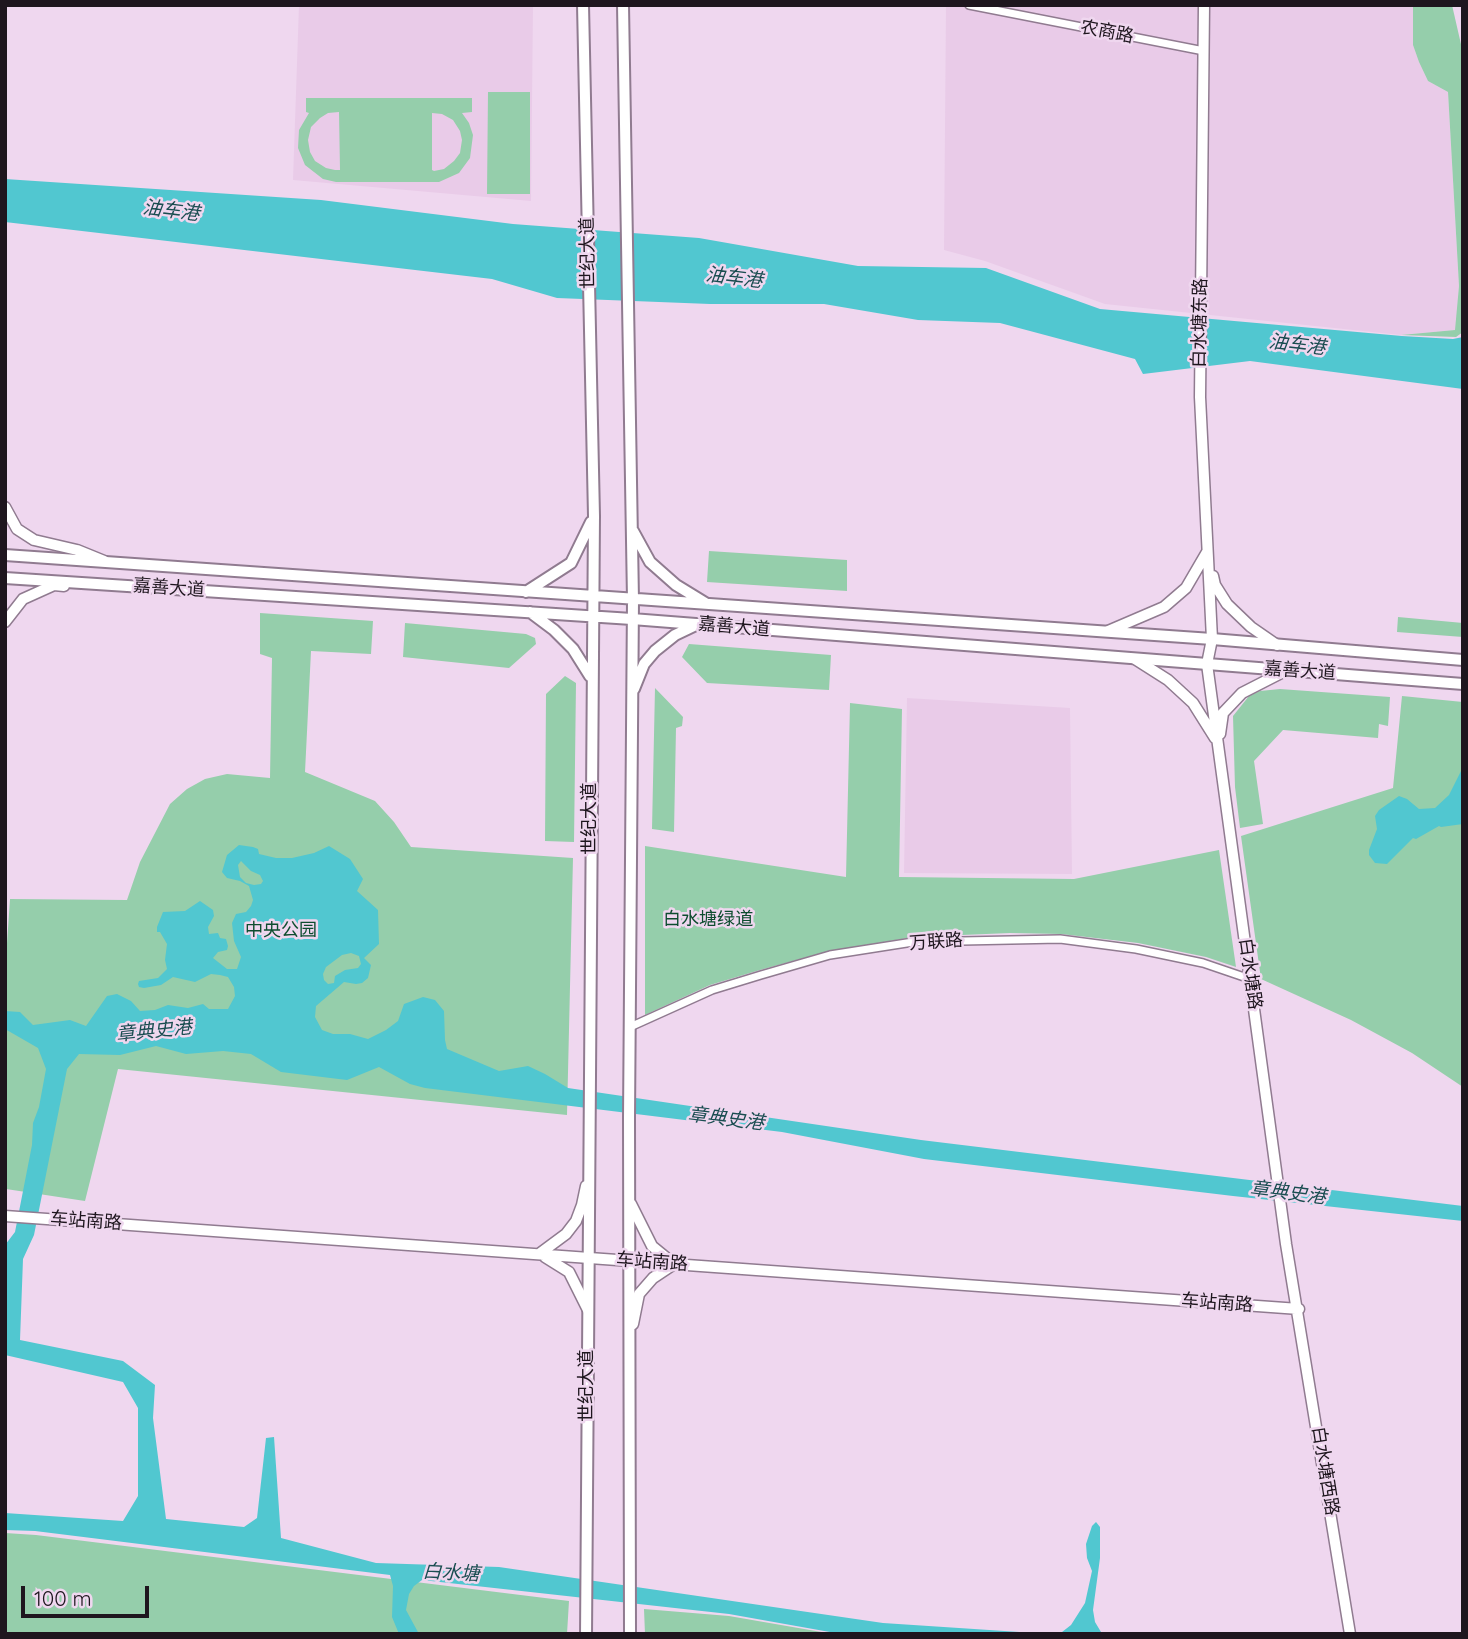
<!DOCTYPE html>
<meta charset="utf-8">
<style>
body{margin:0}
#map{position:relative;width:1468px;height:1639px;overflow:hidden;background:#efd7ef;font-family:Quicksand,sans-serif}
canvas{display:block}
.frame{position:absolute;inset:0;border:7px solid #1e161e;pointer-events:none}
.scale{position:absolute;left:21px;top:1586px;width:128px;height:32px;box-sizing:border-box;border:4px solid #1e161e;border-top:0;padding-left:9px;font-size:21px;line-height:24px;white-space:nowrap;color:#1e161e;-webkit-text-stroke:5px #efd7ef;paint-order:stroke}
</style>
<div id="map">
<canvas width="1468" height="1639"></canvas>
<div class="frame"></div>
<div class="scale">100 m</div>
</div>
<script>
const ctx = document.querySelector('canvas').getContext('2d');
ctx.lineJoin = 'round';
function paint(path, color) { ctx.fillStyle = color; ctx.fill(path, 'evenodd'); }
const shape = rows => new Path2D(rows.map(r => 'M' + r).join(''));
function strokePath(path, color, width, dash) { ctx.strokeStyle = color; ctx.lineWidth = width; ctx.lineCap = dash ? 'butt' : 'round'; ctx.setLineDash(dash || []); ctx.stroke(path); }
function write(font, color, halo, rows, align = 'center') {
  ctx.font = font + ' Quicksand,"Noto Sans SC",sans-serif'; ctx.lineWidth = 5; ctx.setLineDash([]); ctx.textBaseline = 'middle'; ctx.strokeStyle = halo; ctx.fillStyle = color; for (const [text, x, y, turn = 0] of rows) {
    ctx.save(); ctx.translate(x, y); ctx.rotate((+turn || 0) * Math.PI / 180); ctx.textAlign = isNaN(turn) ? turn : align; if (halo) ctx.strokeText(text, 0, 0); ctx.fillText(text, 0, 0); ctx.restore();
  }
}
paint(shape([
 [299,5,533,5,531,201,293,180],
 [946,5,1413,5,1413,45,1419,62,1428,81,1448,92,1459,286,1456,330,1401,335,1105,304,985,261,944,250],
 [907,698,1070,708,1072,874,904,873]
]), '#e9cbe8');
paint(shape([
 [1413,5,1452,5,1463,53,1463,332,1456,337,1401,335,1455,330,1459,286,1448,92,1428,81,1419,62,1413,45],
 [488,92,530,92,530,194,487,194],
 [306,98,472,98,472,112,462,113,469,123,473,135,470,158,459,173,439,182,336,182,323,179,305,165,298,148,299,130,309,113,306,112],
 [339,112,340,170,335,170,326,168,315,161,310,152,308,140,311,127,320,118,328,113],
 [432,113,442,114,453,120,460,131,462,140,460,153,454,161,444,169,434,171,432,170],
 [709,551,847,560,847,591,707,582],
 [260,613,373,621,371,654,311,651,305,772,375,801,394,822,411,847,573,858,567,1115,118,1069,85,1201,6,1189,5,973,10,899,127,900,140,862,170,804,187,789,205,779,227,774,270,778,272,658,260,654],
 [1398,617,1463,623,1463,637,1397,632],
 [405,623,526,634,535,638,536,644,509,668,403,657],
 [689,644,831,655,829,690,707,683,682,657],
 [565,676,576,683,574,842,545,841,546,694],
 [655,688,683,717,682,726,676,728,674,832,652,829],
 [1280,689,1390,697,1388,726,1379,724,1378,738,1283,730,1254,761,1263,824,1240,828,1235,787,1233,716,1249,696,1260,691],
 [1402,696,1463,702,1463,1087,1412,1053,1351,1020,1261,979,1241,836,1393,788],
 [850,703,902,709,899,877,1074,879,1219,850,1236,967,1206,957,1138,943,1061,934,1010,933,914,937,829,951,760,970,710,985,645,1015,645,846,846,877],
 [5,1533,36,1535,569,1601,567,1634,6,1634],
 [644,1609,729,1616,833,1634,645,1634]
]), '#95ceab');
paint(shape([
 [5,179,321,200,513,224,699,238,858,266,986,268,1100,309,1402,336,1453,339,1463,337,1463,389,1250,361,1143,374,1135,359,1000,323,918,320,824,304,710,304,557,298,492,279,5,222],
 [1463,767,1463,824,1441,827,1439,826,1416,839,1413,838,1387,864,1375,863,1369,855,1369,850,1377,829,1375,816,1379,810,1399,796,1407,799,1419,809,1435,808,1449,795],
 [239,845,253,847,258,849,259,854,276,858,292,858,314,853,329,846,350,859,363,879,357,891,378,910,379,944,364,958,371,965,368,978,362,983,356,984,344,982,316,1006,315,1017,322,1030,333,1034,350,1034,368,1039,386,1030,398,1021,404,1004,423,997,435,1000,444,1011,445,1040,447,1049,499,1071,528,1066,545,1074,568,1088,921,1140,1463,1206,1463,1221,1233,1196,924,1159,782,1132,425,1088,410,1084,379,1067,347,1080,281,1072,251,1054,223,1051,186,1054,156,1046,120,1055,79,1054,67,1069,34,1235,23,1259,20,1340,123,1361,155,1385,153,1418,166,1519,244,1527,257,1518,266,1438,274,1437,281,1538,376,1563,499,1567,883,1623,1050,1634,1062,1632,1071,1625,1085,1603,1092,1571,1087,1558,1086,1544,1092,1526,1096,1522,1100,1527,1100,1558,1093,1610,1095,1622,1101,1632,1107,1634,841,1634,729,1614,422,1580,414,1586,409,1594,406,1610,419,1634,399,1634,392,1617,393,1586,390,1575,35,1531,5,1530,5,1513,123,1521,138,1496,138,1408,123,1382,5,1355,5,1245,15,1232,32,1145,33,1123,39,1107,46,1069,38,1048,5,1029,5,1011,20,1012,33,1025,70,1020,86,1026,107,996,117,994,131,1001,140,1011,155,1010,168,1005,188,1008,203,1004,209,1009,228,1009,235,996,234,987,228,977,220,975,211,974,195,982,173,977,161,985,144,988,139,987,138,984,139,981,158,978,167,969,165,960,167,944,160,932,157,932,157,927,163,912,185,911,200,901,213,910,214,916,208,927,209,934,218,933,220,938,226,939,228,946,227,950,218,952,213,958,227,969,237,969,241,957,234,941,232,923,236,914,246,912,251,906,253,900,249,886,240,881,227,878,222,872,227,855],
 [241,861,251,871,260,875,263,881,261,884,254,885,246,883,240,877,238,865],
 [351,953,359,956,361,964,358,968,345,970,335,976,334,983,328,984,324,980,323,974,326,967,342,955]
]), '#51c7d0');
const street = shape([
 [969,5,1204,51],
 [630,1027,712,990,761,975,830,955,913,942,1060,939,1136,949,1203,963,1250,979]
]);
const secondary = shape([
 [1204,5,1200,397,1212,639,1207,664,1286,1244,1350,1634],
 [5,507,17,529,34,540,77,550,104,561],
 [1213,576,1215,585,1227,604,1251,627,1277,645],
 [5,622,23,599,54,585,64,586],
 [1108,631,1164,607,1186,588,1207,552],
 [1135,659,1168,680,1193,703,1215,738],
 [1220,734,1223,713,1242,693,1287,670],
 [631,1204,652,1246,674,1264,653,1278,639,1294,633,1324],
 [5,1216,1299,1309],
 [539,1254,566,1234,576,1221,582,1205,586,1186],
 [545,1257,569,1272,588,1310]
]);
const primary = shape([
 [583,5,594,516,586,1634],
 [623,5,633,600,629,1118,630,1634],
 [633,531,650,562,676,585,707,604],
 [5,555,1212,639,1463,660],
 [5,578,632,619,1463,684],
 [526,592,571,563,591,522],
 [530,612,554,630,573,649,590,676],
 [634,689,644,664,655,651,675,635,698,624]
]);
strokePath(street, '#907b90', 10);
strokePath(secondary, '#907b90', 13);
strokePath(primary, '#907b90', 14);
strokePath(street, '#fff', 7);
strokePath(secondary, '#fff', 10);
strokePath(primary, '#fff', 10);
write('18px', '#1e161e', '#efd7ef', [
 ["农商路",1107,32,11],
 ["世纪大道",588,253,-91],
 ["白水塘东路",1200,323,-89],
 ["嘉善大道",169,588,4],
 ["嘉善大道",734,627,5],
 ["嘉善大道",1300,671,4],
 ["世纪大道",590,819,-90],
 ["万联路",936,942,-4],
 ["白水塘路",1250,974,82],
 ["车站南路",86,1221,4],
 ["车站南路",652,1262,4],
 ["车站南路",1217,1303,4],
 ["世纪大道",587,1386,-90],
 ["白水塘西路",1325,1471,81]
]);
write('18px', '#0d4d2f', '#efd7ef', [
 ["白水塘绿道",708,920],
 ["中央公园",281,931]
]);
write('italic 19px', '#1a4d51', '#efd7ef', [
 ["油车港",171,211,7],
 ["油车港",734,278,7],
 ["油车港",1297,345,7],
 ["章典史港",154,1031,-6],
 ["章典史港",726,1119,7],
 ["章典史港",1288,1193,7],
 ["白水塘",451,1573,3]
]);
</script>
